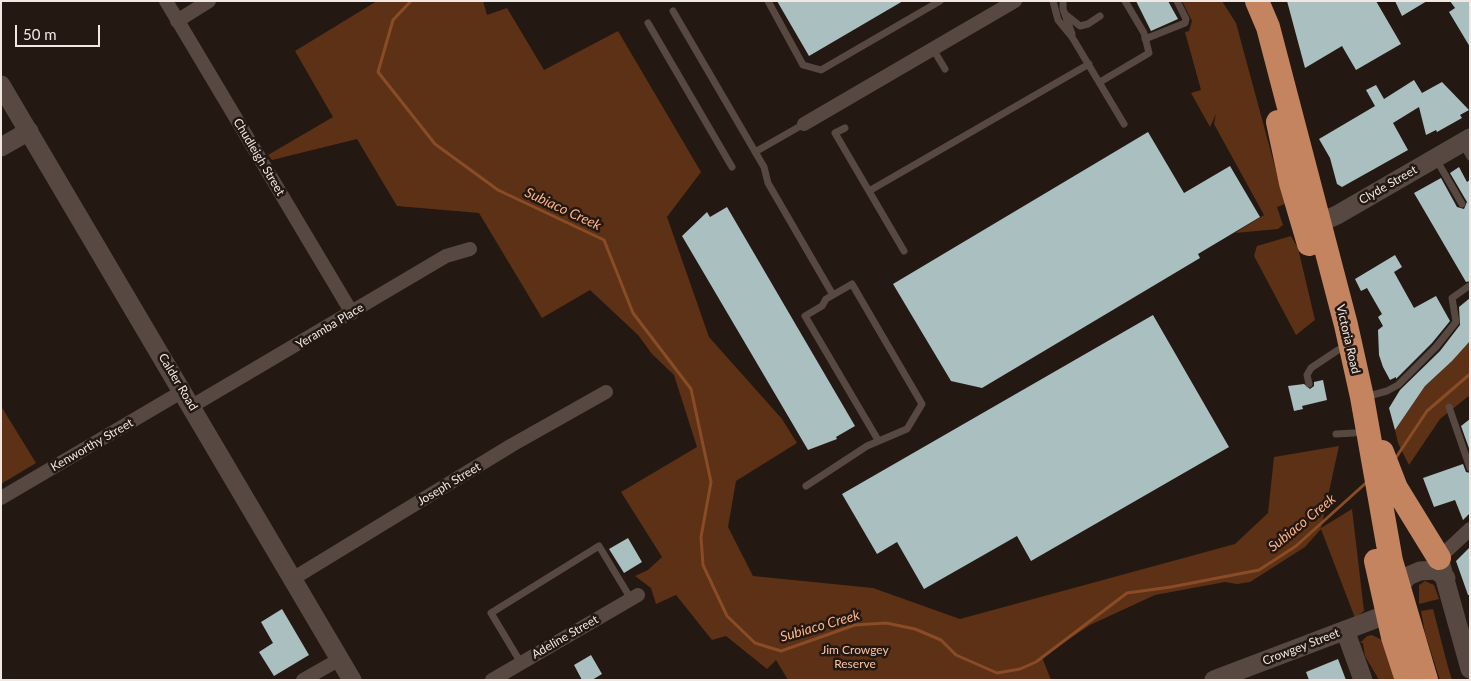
<!DOCTYPE html>
<style>
body{margin:0}
#map{position:relative;width:1471px;height:681px;overflow:hidden;background:#241812;font-family:Lato,sans-serif}
canvas{display:block}
.frame{position:absolute;inset:0;border:2px solid #f1e8e3;pointer-events:none}
.scale{position:absolute;left:15px;top:25px;width:85px;height:22px;box-sizing:border-box;border:2px solid #f1e8e3;border-top:0;padding-left:6px;font-size:15px;line-height:18px;white-space:nowrap;color:#f1e8e3;-webkit-text-stroke:4px #241812;paint-order:stroke}
</style>
<div id="map">
<canvas width="1471" height="681"></canvas>
<div class="frame"></div>
<div class="scale">50 m</div>
</div>
<script>
const ctx = document.querySelector('canvas').getContext('2d');
ctx.lineJoin = 'round';
function paint(path, color) { ctx.fillStyle = color; ctx.fill(path, 'evenodd'); }
const shape = rows => new Path2D(rows.map(r => 'M' + r).join(''));
function strokePath(path, color, width, dash) { ctx.strokeStyle = color; ctx.lineWidth = width; ctx.lineCap = dash ? 'butt' : 'round'; ctx.setLineDash(dash || []); ctx.stroke(path); }
function write(font, color, halo, rows, align = 'center') {
  ctx.font = font + ' Lato,sans-serif'; ctx.lineWidth = 5; ctx.setLineDash([]); ctx.textBaseline = 'middle'; ctx.strokeStyle = halo; ctx.fillStyle = color; for (const [text, x, y, turn = 0] of rows) {
    ctx.save(); ctx.translate(x, y); ctx.rotate((+turn || 0) * Math.PI / 180); ctx.textAlign = isNaN(turn) ? turn : align; if (halo) ctx.strokeText(text, 0, 0); ctx.fillText(text, 0, 0); ctx.restore();
  }
}
paint(shape([
 [377,1,483,1,487,15,507,8,544,70,618,31,701,172,667,217,709,337,782,419,797,443,736,481,728,527,753,576,873,588,960,619,1235,544,1268,513,1274,457,1339,446,1321,528,1352,509,1364,611,1355,618,1321,529,1305,547,1250,582,1237,584,1225,582,1155,595,1090,625,1042,657,1051,680,788,680,776,660,767,669,726,636,712,640,676,595,656,604,651,588,635,576,648,570,662,557,621,492,697,447,674,375,652,354,638,335,590,290,542,318,479,213,397,206,357,139,272,160,268,155,333,117,295,51],
 [1182,1,1222,1,1236,23,1285,204,1277,207,1283,225,1278,229,1235,233,1264,215,1214,124,1216,114,1210,127,1191,93,1201,90,1185,32,1189,31,1192,21],
 [1291,236,1298,248,1315,320,1296,335,1254,256,1257,246],
 [1470,341,1470,395,1440,419,1409,465,1398,443,1395,430,1425,386,1452,361],
 [1,406,36,463,1,484],
 [1425,581,1434,585,1439,599,1419,604,1419,585],
 [1433,609,1448,667,1452,680,1440,680,1425,633,1421,611],
 [1372,635,1384,641,1398,680,1379,680,1365,656,1363,643,1360,643,1367,636]
]), '#5d3115');
strokePath(shape([
 [411,1,393,20,378,72,435,144,498,190,604,240,633,313,691,389,711,482,701,537,703,565,727,616,755,643,781,651,855,625,886,623,915,629,941,640,956,655,997,673,1020,669,1036,662,1127,593,1171,587,1259,570,1296,546,1367,482],
 [1395,459,1427,411,1470,374]
]), '#894c27', 3);
paint(shape([
 [777,1,903,1,809,56],
 [1136,1,1168,1,1178,19,1151,31],
 [1287,1,1376,1,1401,44,1356,70,1342,46,1305,68],
 [1395,1,1427,1,1402,16],
 [1450,1,1470,1,1470,47,1449,12,1455,8],
 [1414,80,1422,93,1442,82,1469,110,1460,115,1462,118,1437,132,1436,130,1426,135,1419,107,1393,123,1408,150,1342,187,1337,184,1330,158,1319,139,1375,106,1366,90,1376,85,1384,99],
 [1148,132,1184,193,1230,166,1260,217,1198,254,1200,258,982,388,951,381,893,284],
 [1459,167,1467,182,1470,180,1470,281,1466,282,1414,193,1441,178,1457,207,1464,209,1467,202,1450,173],
 [727,207,855,426,836,437,837,439,808,450,682,236,707,212,710,217],
 [1395,255,1402,267,1394,272,1414,308,1436,296,1450,321,1432,343,1396,379,1396,377,1390,380,1383,367,1379,355,1378,330,1383,326,1378,317,1382,314,1367,288,1361,291,1355,279],
 [1470,298,1470,341,1452,361,1425,386,1395,430,1389,408,1400,390,1440,351,1460,325,1459,307],
 [1153,315,1229,447,1031,561,1017,536,924,589,897,542,877,554,842,494],
 [1323,380,1327,400,1302,406,1303,409,1294,411,1288,386,1304,384,1310,389,1314,386,1314,382],
 [1470,419,1470,451,1461,426],
 [1463,464,1466,472,1470,473,1470,513,1463,520,1455,500,1434,507,1423,478],
 [628,538,642,562,624,573,609,549],
 [1470,547,1470,595,1468,595,1456,561],
 [282,609,309,655,274,676,259,652,273,643,261,622],
 [591,655,602,674,592,680,582,680,574,665],
 [1338,659,1346,680,1309,680,1306,672]
]), '#aabfc0');
strokePath(shape([
 [768,1,803,65,821,70,940,1],
 [1053,1,1058,20,1072,37,1124,124],
 [1063,1,1063,9,1072,34],
 [673,11,764,167,768,183,833,295],
 [1065,14,1080,26,1088,24,1100,16],
 [648,23,732,167],
 [1145,39,1185,23,1186,19,1177,1],
 [933,49,945,69],
 [1100,82,1149,53,1144,33,1125,1],
 [845,128,835,133,904,251],
 [1462,143,1470,157],
 [755,152,804,124],
 [1436,159,1462,204],
 [869,191,1089,64],
 [1309,384,1307,375,1311,368,1338,350],
 [1365,397,1387,391,1398,385,1436,347,1456,322,1452,298,1469,286],
 [1449,407,1470,468],
 [1336,434,1354,433],
 [806,486,867,446,907,429,922,404,852,284,826,299,822,306,805,316,878,440],
 [521,663,491,613,599,546,631,599]
]), '#574941', 7);
strokePath(shape([
 [166,1,352,313],
 [177,21,209,1],
 [804,124,1015,1],
 [192,406,446,256,470,249],
 [1,498,183,391],
 [1439,558,1470,529],
 [294,578,512,445,606,392],
 [303,680,340,659],
 [492,680,638,595]
]), '#574941', 14);
strokePath(shape([
 [1,85,352,680],
 [1,147,29,131],
 [1319,223,1337,215,1470,138],
 [1439,558,1470,669],
 [1399,587,1408,576,1420,571,1436,570,1446,578],
 [1345,630,1363,680],
 [1214,680,1388,614]
]), '#574941', 19);
strokePath(shape([
 [1257,1,1268,27,1346,325,1362,397,1391,561,1426,680],
 [1278,122,1291,183,1309,244],
 [1382,452,1396,488,1439,558],
 [1376,561,1393,637,1407,680]
]), '#c48460', 24);
write('12px', '#f1e8e3', '#241812', [
 ["Chudleigh Street",259,157,59],
 ["Clyde Street",1388,185,-30],
 ["Yeramba Place",330,326,-31],
 ["Victoria Road",1348,339,77],
 ["Calder Road",178,382,59],
 ["Kenworthy Street",92,445,-30],
 ["Joseph Street",449,484,-31],
 ["Adeline Street",565,637,-30],
 ["Crowgey Street",1301,647,-21]
]);
write('12px', '#fcc4a6', '#241812', [
 ["Jim Crowgey",855,650],
 ["Reserve",855,664]
]);
write('italic 14px', '#fcb38a', '#241812', [
 ["Subiaco Creek",563,209,25],
 ["Subiaco Creek",1302,523,-39],
 ["Subiaco Creek",820,626,-16]
]);
</script>
